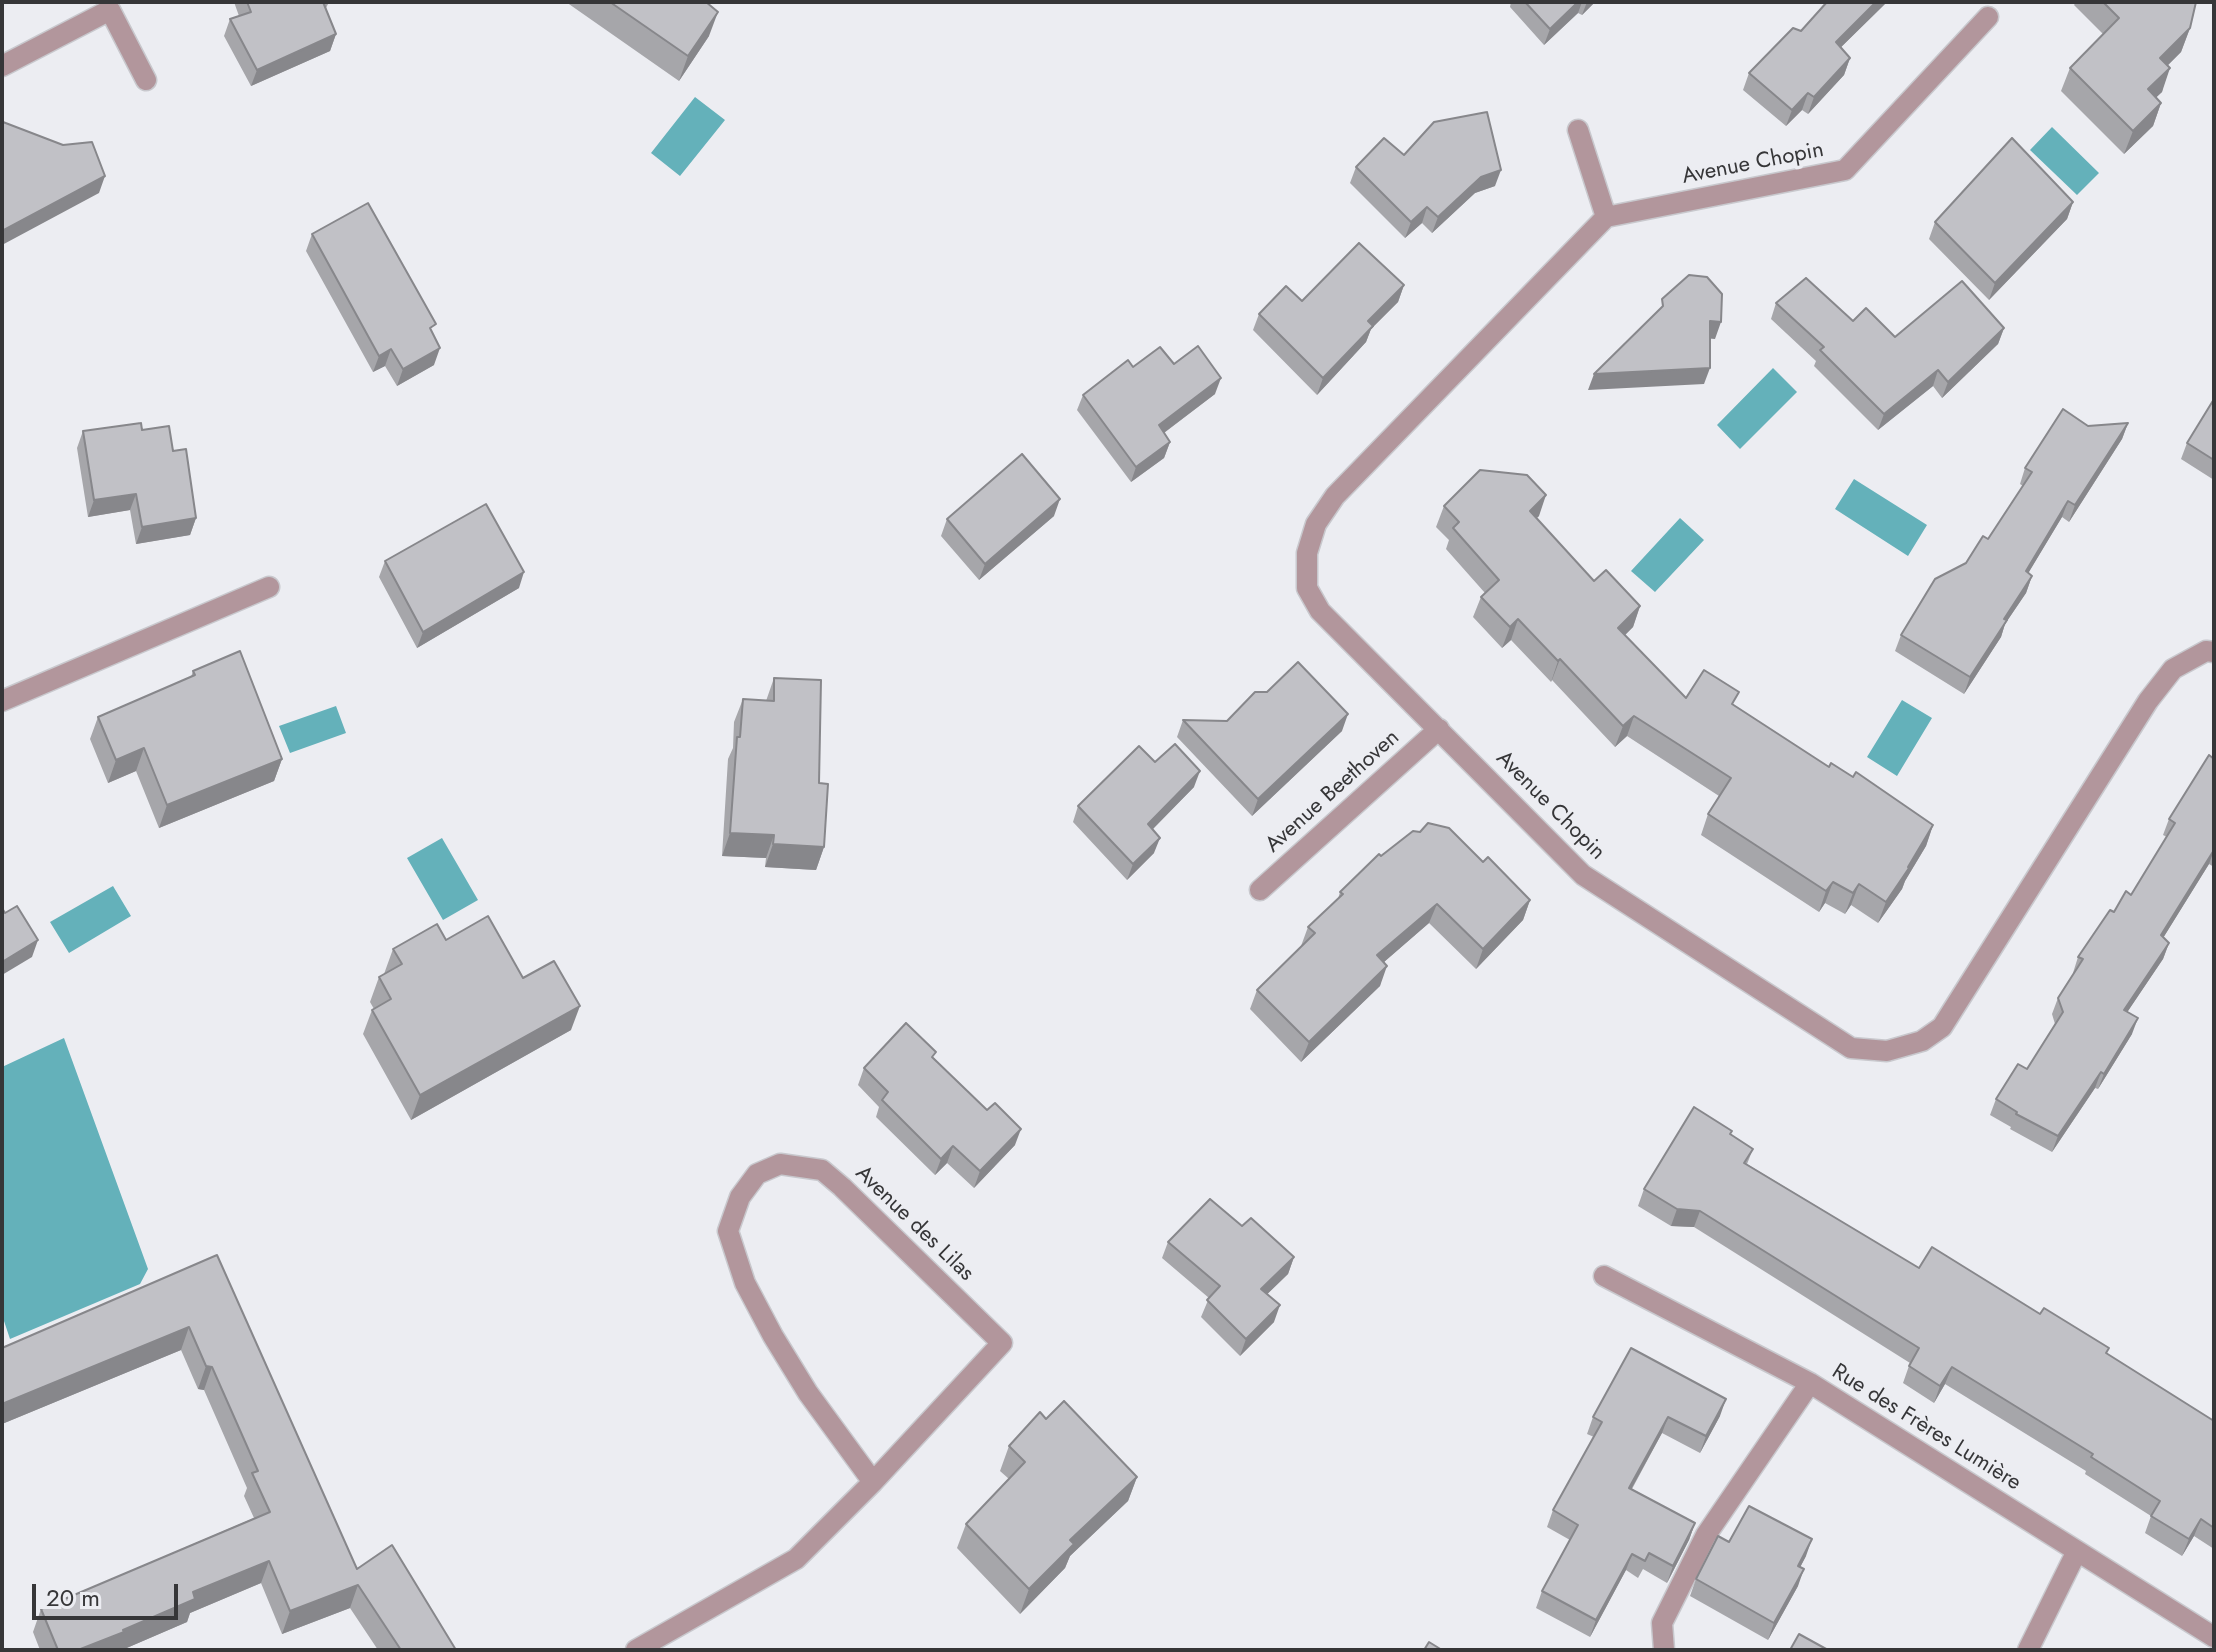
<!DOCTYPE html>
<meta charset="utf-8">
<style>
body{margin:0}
#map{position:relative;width:2216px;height:1652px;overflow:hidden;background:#ecedf2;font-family:Jost,sans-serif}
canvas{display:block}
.frame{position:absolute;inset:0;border:4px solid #363638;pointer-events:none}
.scale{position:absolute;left:32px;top:1584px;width:146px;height:36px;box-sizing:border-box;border:4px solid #363638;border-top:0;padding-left:10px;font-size:24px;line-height:28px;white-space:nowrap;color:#363638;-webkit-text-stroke:6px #ecedf2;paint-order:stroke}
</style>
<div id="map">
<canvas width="2216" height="1652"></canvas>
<div class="frame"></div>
<div class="scale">20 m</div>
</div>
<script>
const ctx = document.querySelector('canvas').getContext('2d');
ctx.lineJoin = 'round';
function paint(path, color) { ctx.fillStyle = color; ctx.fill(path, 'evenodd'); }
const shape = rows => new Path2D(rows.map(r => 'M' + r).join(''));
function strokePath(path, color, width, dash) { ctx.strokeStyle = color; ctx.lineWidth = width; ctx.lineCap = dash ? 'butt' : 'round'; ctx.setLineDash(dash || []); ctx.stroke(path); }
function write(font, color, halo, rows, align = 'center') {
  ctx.font = font + ' Jost,sans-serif'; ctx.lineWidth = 7; ctx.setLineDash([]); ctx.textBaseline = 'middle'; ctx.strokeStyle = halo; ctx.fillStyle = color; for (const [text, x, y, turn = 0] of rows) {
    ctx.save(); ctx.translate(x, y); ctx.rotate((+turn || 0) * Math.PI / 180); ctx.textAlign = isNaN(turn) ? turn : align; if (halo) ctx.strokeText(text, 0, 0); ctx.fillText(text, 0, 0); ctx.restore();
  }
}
paint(shape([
 [695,97,725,120,680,176,651,153],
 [2052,127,2099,173,2077,195,2030,150],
 [1773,368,1797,392,1740,449,1717,425],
 [1854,479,1927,525,1908,556,1835,509],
 [1680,518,1704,540,1655,592,1631,571],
 [1902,700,1932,718,1897,776,1867,757],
 [336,706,346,733,290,753,279,726],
 [442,838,478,900,443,920,407,858],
 [113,886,131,916,69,953,50,922],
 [64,1038,148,1269,140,1284,10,1339,2,1315,2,1067]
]), '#64b1ba');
const minor = shape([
 [1988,17,1845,170,1606,217,1335,496,1316,524,1307,553,1307,588,1320,611,1583,875,1851,1048,1887,1051,1922,1041,1942,1027,2148,701,2173,669,2206,651,2214,652],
 [2,66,110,10,146,80],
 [1578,130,1606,217],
 [2,701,269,587],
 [1260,890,1439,729],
 [1604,1276,1810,1383,2214,1637],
 [636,1650,796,1559,873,1482,1002,1343,842,1187,822,1170,780,1164,757,1174,740,1197,728,1231,745,1283,773,1336,808,1393,873,1482],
 [1664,1650,1662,1623,1706,1535,1810,1383],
 [2028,1650,2077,1551]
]);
strokePath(minor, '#c8c8cd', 23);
strokePath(minor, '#b2969c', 20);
paint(shape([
 [234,2,329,2,326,8,336,34,330,51,251,86,224,36,230,19,239,16],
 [566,2,706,2,709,36,679,81],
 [1511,2,1595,2,1582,15,1578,13,1544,45,1510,7],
 [1827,2,1887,2,1841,47,1850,58,1844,75,1808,114,1802,110,1786,126,1743,90,1749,73,1801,31],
 [2076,2,2196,2,2190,28,2181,52,2167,66,2162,92,2156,97,2161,103,2153,126,2124,154,2061,91,2070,68,2103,34,2074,5],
 [1404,155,1495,186,1475,193,1432,233,1422,223,1405,238,1350,183,1356,167],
 [2073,202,2067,219,1989,300,1929,239,1935,222],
 [312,234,433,333,434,365,397,386,385,366,373,372,306,251],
 [1404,285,1398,302,1371,329,1366,342,1317,395,1253,330,1259,314],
 [1776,303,1853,321,1895,337,2004,328,1998,344,1942,398,1933,386,1878,430,1814,366,1816,361,1771,319],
 [1174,364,1215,394,1164,433,1170,442,1164,458,1131,482,1077,410,1083,395,1133,367],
 [2214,399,2214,480,2181,459,2187,443],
 [2128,423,2122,439,2069,522,2062,517,2028,573,2032,576,2026,593,2005,624,2001,637,1964,694,1895,651,1901,635,1988,539,2023,486,2020,484,2025,468,2088,426],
 [142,430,173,451,196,518,190,535,136,544,130,510,88,517,77,448,83,431],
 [1444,506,1539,516,1536,518,1594,581,1640,606,1633,627,1625,635,1686,698,1734,706,1829,767,1933,825,1926,846,1905,881,1902,889,1878,923,1851,905,1845,914,1825,903,1819,912,1701,835,1708,814,1719,796,1627,736,1615,747,1552,680,1551,682,1511,640,1502,648,1473,617,1481,597,1485,593,1446,549,1449,540,1436,527],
 [1054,516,979,580,941,536,947,519],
 [385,561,519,588,417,648,379,577],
 [193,671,282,759,274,781,159,828,136,771,108,783,90,739,98,717,191,677],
 [774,678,819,783,824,847,816,870,765,867,766,858,722,856,728,759,733,748,734,722,743,699,766,701],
 [1183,720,1342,731,1252,816,1177,737],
 [2214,759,2214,867,2209,864,2163,938,2169,943,2163,959,2127,1012,2132,1034,2098,1089,2095,1088,2052,1152,2010,1129,2011,1127,1990,1115,1996,1099,2027,1069,2055,1024,2052,1014,2058,998,2074,974,2073,973,2078,957,2114,912,2131,895,2167,837,2163,835,2169,819],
 [1155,762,1194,787,1153,829,1154,853,1127,880,1073,822,1078,806],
 [1381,856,1483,862,1530,900,1523,920,1476,969,1429,923,1384,962,1380,986,1301,1062,1250,1009,1257,990,1301,946,1308,927,1338,899,1340,892],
 [446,940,523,978,571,1030,411,1120,363,1034,372,1010,374,1009,370,1002,379,977,384,974,393,949],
 [934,1058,1015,1145,974,1188,947,1163,935,1175,876,1117,879,1107,858,1085,864,1068],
 [1731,1135,1753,1149,1747,1164,1919,1268,2040,1314,2107,1354,2214,1421,2214,1549,2194,1536,2182,1556,2145,1533,2151,1516,2085,1474,2086,1471,1945,1384,1934,1403,1903,1383,1910,1363,1694,1227,1671,1226,1638,1206,1644,1189],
 [1242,1226,1294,1257,1288,1274,1267,1294,1274,1322,1240,1356,1201,1317,1209,1298,1162,1258,1168,1242],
 [217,1255,357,1569,456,1650,378,1650,350,1608,282,1634,261,1583,190,1613,187,1622,122,1650,40,1650,33,1632,41,1609,254,1518,244,1496,247,1488,204,1390,198,1389,181,1350,2,1424,2,1348],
 [1720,1416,1700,1453,1662,1433,1632,1489,1695,1523,1689,1540,1667,1583,1643,1569,1638,1578,1626,1570,1590,1637,1536,1608,1542,1591,1570,1540,1547,1527,1553,1510,1594,1437,1587,1434,1593,1417],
 [1046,1419,1137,1477,1128,1501,1070,1556,1065,1568,1020,1614,957,1548,966,1524,1009,1479,1000,1471,1009,1446],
 [1729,1542,1806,1556,1800,1567,1798,1586,1768,1640,1690,1596,1696,1579]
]), '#a6a6aa');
paint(shape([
 [1578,2,1582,2,1578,13,1544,45,1550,29],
 [1587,2,1595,2,1582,15],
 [1876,2,1887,2,1830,58,1836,42],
 [718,12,709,36,679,81,688,56],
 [2190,28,2181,52,2151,82,2160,58],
 [336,34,330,51,251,86,257,70],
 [1850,58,1844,75,1808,114,1814,97],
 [2170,68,2162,92,2140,113,2148,89],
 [1808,93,1802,110,1786,126,1792,110],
 [2161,103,2153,126,2124,154,2133,131],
 [1501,170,1495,186,1475,193,1432,233,1438,217,1481,177],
 [105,176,99,193,2,245,2,231],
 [2073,202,2067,219,1989,300,1995,283],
 [1427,207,1422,223,1405,238,1411,222],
 [1404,285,1398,302,1371,329,1366,342,1317,395,1323,378,1368,321],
 [1710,321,1721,322,1715,339,1703,338],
 [2004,328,1998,344,1942,398,1948,382],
 [440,348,434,365,397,386,403,369],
 [391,349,385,366,373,372,379,356],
 [1710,368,1704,384,1588,390,1594,374],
 [1938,370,1933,386,1878,430,1884,414],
 [1221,378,1215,394,1153,441,1159,425],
 [2128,423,2122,439,2069,522,2075,505],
 [1170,442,1164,458,1131,482,1136,467],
 [136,494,130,510,88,517,94,500],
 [1546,495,1539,516,1522,532,1530,511],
 [1060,499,1054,516,979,580,985,564],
 [2068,501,2062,517,2020,587,2026,571],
 [196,518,190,535,136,544,142,527],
 [524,572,519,588,417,648,423,632],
 [2032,576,2026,593,2005,624,2001,637,1964,694,1970,677,2004,619],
 [1640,606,1633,627,1611,649,1618,628],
 [1518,619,1511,640,1502,648,1510,627],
 [1560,659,1552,680,1551,682,1558,661],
 [1348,714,1342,731,1252,816,1258,799],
 [1634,716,1627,736,1615,747,1623,726],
 [144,748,136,771,108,783,116,760],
 [282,759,274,781,159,828,167,805],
 [1200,771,1194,787,1142,840,1148,824],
 [1933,825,1926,846,1905,881,1902,889,1878,923,1886,902],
 [730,833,774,835,766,858,722,856],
 [1160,838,1154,853,1127,880,1133,864],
 [773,844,824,847,816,870,765,867],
 [2214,850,2209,864,2155,951,2161,935],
 [1833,882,1825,903,1819,912,1826,891],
 [1859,884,1851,905,1845,914,1853,893],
 [1530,900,1523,920,1476,969,1483,949],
 [1437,904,1429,923,1369,975,1377,955],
 [38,940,32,957,2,975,2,962],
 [2169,943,2163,959,2118,1026,2124,1010],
 [1387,966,1380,986,1301,1062,1309,1042],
 [580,1006,571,1030,411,1120,420,1095],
 [2138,1018,2132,1034,2098,1089,2104,1074],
 [2101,1072,2095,1088,2052,1152,2058,1136],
 [1021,1129,1015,1145,974,1188,980,1171],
 [953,1146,947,1163,935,1175,941,1159],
 [1677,1209,1700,1211,1694,1227,1671,1226],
 [1294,1257,1288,1274,1255,1306,1261,1289],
 [1280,1305,1274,1322,1240,1356,1246,1339],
 [189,1327,181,1350,2,1424,2,1404],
 [206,1366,212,1367,204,1390,198,1389],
 [1952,1367,1945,1384,1934,1403,1940,1386],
 [1726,1399,1720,1416,1700,1453,1706,1436],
 [1668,1417,1662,1433,1623,1504,1629,1488],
 [1137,1477,1128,1501,1070,1556,1065,1568,1020,1614,1029,1589,1070,1540],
 [2201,1519,2194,1536,2182,1556,2189,1539],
 [1695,1523,1689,1540,1667,1583,1673,1566],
 [1812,1539,1806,1556,1792,1583,1798,1566],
 [1632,1554,1626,1570,1590,1637,1596,1620],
 [269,1561,261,1583,190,1613,187,1622,122,1650,78,1650,193,1592],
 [1804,1569,1798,1586,1768,1640,1774,1623],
 [358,1585,350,1608,282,1634,290,1611]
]), '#87878b');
const building = shape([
 [247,2,323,2,336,34,257,70,230,19,251,12,247,2],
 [610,2,706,2,718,12,688,56,610,2],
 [1525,2,1578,2,1550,29,1525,2],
 [1827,2,1876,2,1836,42,1850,58,1814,97,1808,93,1792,110,1749,73,1793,28,1801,31,1827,2],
 [2103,2,2196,2,2190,28,2160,58,2170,68,2148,89,2161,103,2133,131,2070,68,2119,18,2103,2],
 [1487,112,1501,170,1481,177,1438,217,1427,207,1411,222,1356,167,1384,138,1404,155,1434,122,1487,112],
 [3,122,63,145,92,142,105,176,2,231,3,122],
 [2012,138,2073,202,1995,283,1935,222,2012,138],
 [368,203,436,324,430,328,440,348,403,369,391,349,379,356,312,234,368,203],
 [1359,243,1404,285,1368,321,1373,326,1323,378,1259,314,1286,286,1302,301,1359,243],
 [1689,275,1707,277,1722,294,1721,322,1710,321,1710,368,1594,374,1663,306,1662,299,1689,275],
 [1806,278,1853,321,1866,308,1895,337,1962,281,2004,328,1948,382,1938,370,1884,414,1820,350,1824,347,1776,303,1806,278],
 [1198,346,1221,378,1159,425,1170,442,1136,467,1083,395,1128,360,1133,367,1160,347,1174,364,1198,346],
 [2214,399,2214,460,2187,443,2214,399],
 [2063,409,2088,426,2128,423,2075,505,2068,501,2026,571,2032,576,2004,619,2007,620,1970,677,1901,635,1935,579,1966,563,1983,536,1988,539,2032,472,2025,468,2063,409],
 [141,423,142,430,169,426,173,451,186,449,196,518,142,527,136,494,94,500,83,431,141,423],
 [1022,454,1060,499,985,564,947,519,1022,454],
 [1480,470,1527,475,1546,495,1530,511,1594,581,1606,570,1640,606,1618,628,1686,698,1704,670,1739,692,1732,704,1829,767,1831,763,1853,777,1856,772,1933,825,1908,867,1909,868,1886,902,1859,884,1853,893,1833,882,1826,891,1708,814,1731,778,1634,716,1623,726,1560,659,1558,661,1518,619,1510,627,1481,597,1499,580,1453,528,1459,522,1444,506,1480,470],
 [486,504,524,572,423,632,385,561,486,504],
 [240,651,282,759,167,805,144,748,116,760,98,717,195,675,193,671,240,651],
 [1298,662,1348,714,1258,799,1183,720,1227,721,1255,692,1267,692,1298,662],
 [774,678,821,680,819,783,828,784,824,847,773,844,774,835,730,833,737,737,740,737,743,699,774,701,774,678],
 [1175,744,1200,771,1148,824,1160,838,1133,864,1078,806,1139,746,1155,762,1175,744],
 [2209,755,2214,759,2214,850,2161,935,2169,943,2124,1010,2138,1018,2104,1074,2101,1072,2058,1136,2016,1114,2017,1112,1996,1099,2018,1064,2027,1069,2063,1012,2058,998,2083,959,2078,957,2110,910,2114,912,2126,891,2131,895,2175,823,2169,819,2209,755],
 [1428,823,1449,828,1483,862,1488,857,1530,900,1483,949,1437,904,1377,955,1387,966,1309,1042,1257,990,1315,933,1308,927,1343,894,1340,892,1379,854,1381,856,1413,831,1420,832,1428,823],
 [17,906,38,940,2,962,2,908,5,913,17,906],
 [488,916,523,978,554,961,580,1006,420,1095,372,1010,391,999,379,977,402,964,393,949,437,924,446,940,488,916],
 [906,1023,936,1052,932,1057,987,1110,995,1103,1021,1129,980,1171,953,1146,941,1159,882,1100,888,1092,864,1068,906,1023],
 [1694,1107,1732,1131,1730,1134,1753,1149,1744,1163,1919,1268,1932,1247,2040,1314,2044,1308,2109,1348,2106,1353,2214,1421,2214,1528,2201,1519,2189,1539,2151,1516,2160,1501,2091,1457,2093,1454,1952,1367,1940,1386,1909,1366,1919,1348,1700,1211,1677,1209,1644,1189,1694,1107],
 [1210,1199,1242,1226,1251,1218,1294,1257,1261,1289,1280,1305,1246,1339,1207,1300,1220,1286,1168,1242,1210,1199],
 [217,1255,357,1569,392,1545,456,1650,401,1650,358,1585,290,1611,269,1561,193,1592,195,1599,123,1630,124,1632,78,1650,58,1650,41,1609,270,1512,252,1473,258,1471,212,1367,206,1366,189,1327,2,1404,2,1348,217,1255],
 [1631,1348,1726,1399,1706,1436,1668,1417,1629,1488,1695,1523,1673,1566,1649,1553,1645,1561,1632,1554,1596,1620,1542,1591,1578,1525,1553,1510,1602,1422,1593,1417,1631,1348],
 [1064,1401,1137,1477,1070,1540,1074,1544,1029,1589,966,1524,1025,1462,1009,1446,1040,1412,1046,1419,1064,1401],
 [1749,1506,1812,1539,1798,1566,1804,1569,1774,1623,1696,1579,1718,1536,1729,1542,1749,1506],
 [1799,1634,1828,1650,1790,1650,1799,1634],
 [1429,1642,1442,1650,1424,1650,1429,1642]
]);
paint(building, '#c1c1c6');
strokePath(building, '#87878b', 2);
write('22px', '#363638', '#ecedf2', [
 ["Avenue Chopin",1753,164,-11],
 ["Avenue Beethoven",1333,792,-42],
 ["Avenue Chopin",1550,806,45],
 ["Avenue des Lilas",914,1224,44],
 ["Rue des Frères Lumière",1926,1428,32]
]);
</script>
